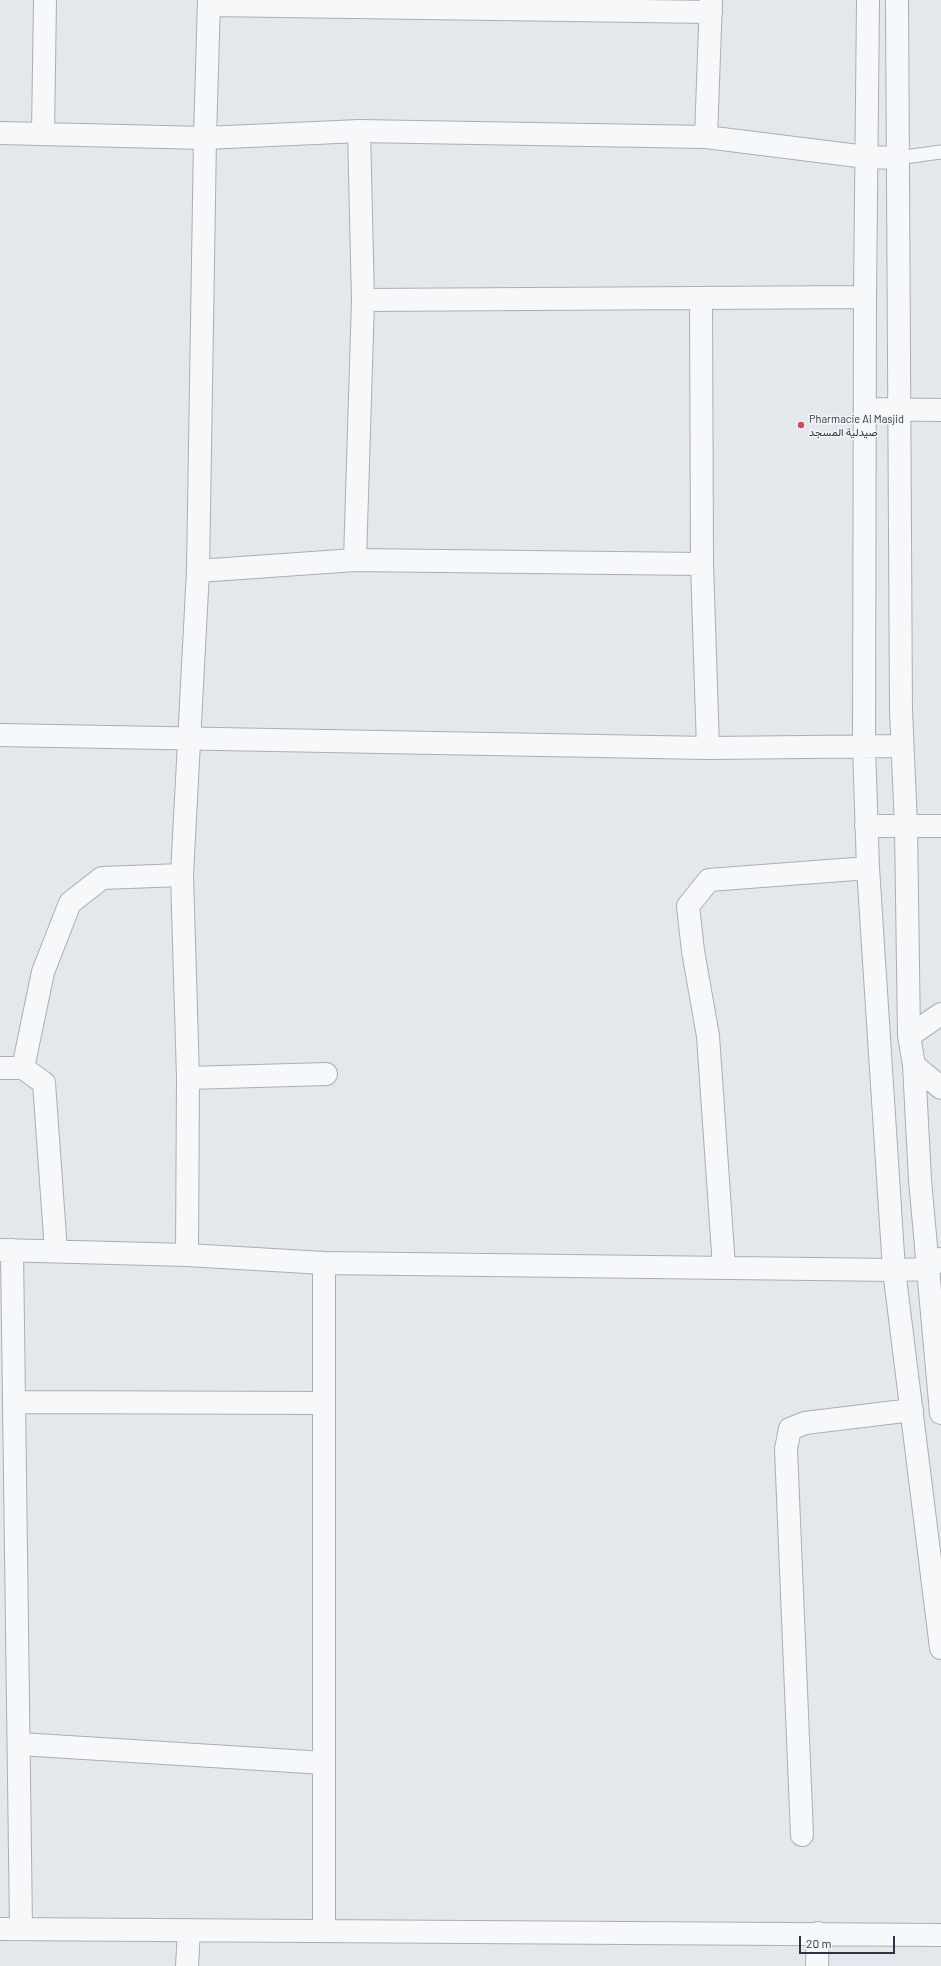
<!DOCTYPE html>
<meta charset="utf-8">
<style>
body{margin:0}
#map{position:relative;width:941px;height:1966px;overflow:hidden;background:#e4e7ec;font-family:Barlow,sans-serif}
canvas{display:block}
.scale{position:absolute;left:799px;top:1936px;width:96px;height:18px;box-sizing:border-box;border:2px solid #2b3445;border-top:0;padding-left:5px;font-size:12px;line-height:14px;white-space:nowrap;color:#2b3445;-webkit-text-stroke:3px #f4f6f9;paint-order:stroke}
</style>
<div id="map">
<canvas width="941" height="1966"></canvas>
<div class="scale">20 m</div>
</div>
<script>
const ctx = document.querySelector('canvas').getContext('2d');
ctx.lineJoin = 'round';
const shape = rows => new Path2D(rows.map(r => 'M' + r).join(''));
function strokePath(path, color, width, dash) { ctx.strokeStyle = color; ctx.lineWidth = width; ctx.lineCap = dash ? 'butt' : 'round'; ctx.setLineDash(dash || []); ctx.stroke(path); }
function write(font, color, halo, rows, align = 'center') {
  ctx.font = font + ' Barlow,Vazirmatn,sans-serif'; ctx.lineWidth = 3; ctx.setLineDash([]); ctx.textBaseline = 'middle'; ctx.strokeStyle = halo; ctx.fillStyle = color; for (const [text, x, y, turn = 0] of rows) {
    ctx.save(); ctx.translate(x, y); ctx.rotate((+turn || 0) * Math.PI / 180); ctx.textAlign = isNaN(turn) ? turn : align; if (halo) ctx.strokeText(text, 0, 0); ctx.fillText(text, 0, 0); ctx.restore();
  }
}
const lane = shape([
 [898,158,941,152]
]);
const street = shape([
 [868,0,865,297,864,747,868,868,894,1270,941,1648],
 [897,0,901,711,906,826,909,1036,914,1065,920,1180,941,1413],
 [209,5,711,12],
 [0,133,205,138,359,131,706,137,866,157,898,158],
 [43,134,45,0],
 [706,137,711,0],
 [701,299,702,564,708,748],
 [363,300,865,297],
 [865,409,941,410],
 [355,560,363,300,359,131],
 [198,571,355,560,702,564],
 [0,735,708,748,902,746],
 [866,826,941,826],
 [909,1036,941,1014],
 [914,1065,941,1088],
 [0,1068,23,1068,44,1083,56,1251],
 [23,1068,43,972,70,903,102,878,182,875],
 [188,1078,326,1074],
 [0,1250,187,1255,324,1263,894,1270,928,1269,939,1259],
 [12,1250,21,1929],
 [187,1255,188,1078,182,875,198,571,205,138,209,0],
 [724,1267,708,1036,693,951,688,906,709,880,868,868],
 [15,1402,324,1403],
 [20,1744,324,1763],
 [802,1835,786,1449,790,1429,805,1423,912,1410],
 [0,1929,941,1935],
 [324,1931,324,1263],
 [187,1966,189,1930],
 [817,1966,818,1933]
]);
strokePath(lane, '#a9aeb7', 15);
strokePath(street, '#a9aeb7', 24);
strokePath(lane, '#f7f8fa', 13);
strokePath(street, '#f7f8fa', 22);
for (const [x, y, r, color] of [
 [801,425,4,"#d1495b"]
]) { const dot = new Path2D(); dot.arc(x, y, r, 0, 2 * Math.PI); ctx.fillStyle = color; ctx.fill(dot); strokePath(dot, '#f4f6f9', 1.5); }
write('11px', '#2b3445', '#f4f6f9', [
 ["Pharmacie Al Masjid",809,419],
 ["صيدلية المسجد",809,432]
], 'left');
</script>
